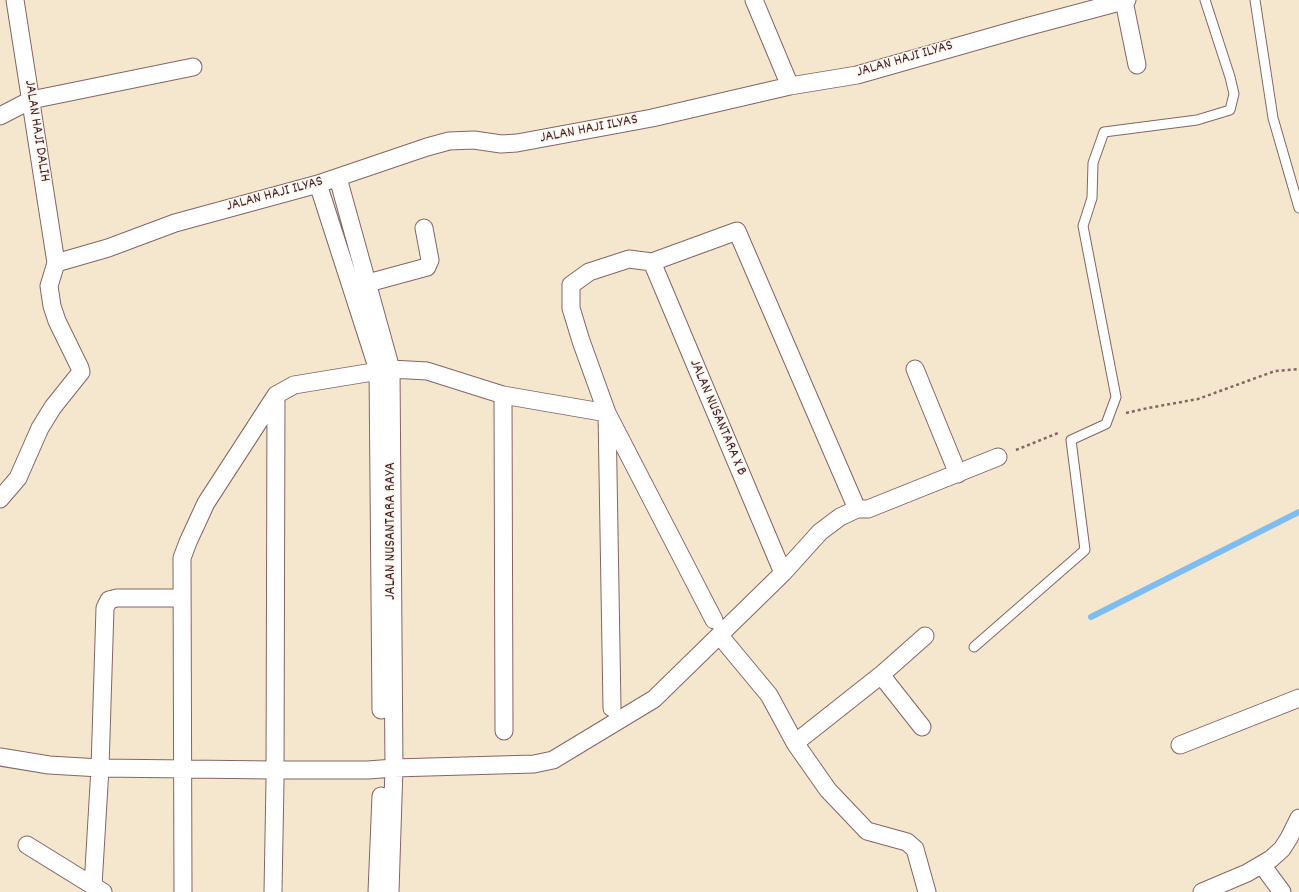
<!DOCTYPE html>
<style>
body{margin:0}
canvas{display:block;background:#f5e7ce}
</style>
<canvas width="1299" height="892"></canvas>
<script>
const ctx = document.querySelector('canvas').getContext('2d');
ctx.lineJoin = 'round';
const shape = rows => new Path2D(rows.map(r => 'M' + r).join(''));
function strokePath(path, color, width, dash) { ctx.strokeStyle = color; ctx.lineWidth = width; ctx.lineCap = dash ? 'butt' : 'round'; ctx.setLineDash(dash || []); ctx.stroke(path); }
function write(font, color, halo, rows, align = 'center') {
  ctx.font = font + ' Dekko,sans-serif'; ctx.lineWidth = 3; ctx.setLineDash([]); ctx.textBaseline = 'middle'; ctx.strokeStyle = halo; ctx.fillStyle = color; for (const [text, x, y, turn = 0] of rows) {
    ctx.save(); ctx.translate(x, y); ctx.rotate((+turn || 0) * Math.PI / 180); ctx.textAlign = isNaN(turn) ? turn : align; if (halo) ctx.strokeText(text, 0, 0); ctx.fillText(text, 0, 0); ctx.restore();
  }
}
strokePath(shape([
 [1091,617,1299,512]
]), '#7ebdf2', 6);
const service = shape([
 [1255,0,1273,118,1299,208],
 [974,647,1085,550,1071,440,1106,424,1116,397,1083,226,1092,198,1093,163,1104,132,1197,120,1230,110,1234,94,1230,77,1205,0]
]);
const minor = shape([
 [754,0,790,86],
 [1124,1,1137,65],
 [0,116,31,100,193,67],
 [338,178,391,369,394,768,390,892],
 [318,184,378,370,381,710],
 [652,262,783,573],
 [56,263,108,248,175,223,318,184,427,147,449,141,474,140,501,144,517,143,652,118,790,86,857,75,1026,27,1127,0],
 [368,283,427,267,430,260,424,228],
 [915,369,958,474],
 [503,395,504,731],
 [0,499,18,478,40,428,53,407,81,372,80,368,57,321,52,306,49,286,56,263,15,0],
 [720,636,769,695,795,743,828,790,867,831,907,842,915,849,927,892],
 [881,675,925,636],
 [612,708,607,413,581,341,571,308,571,285,589,272,629,259,652,262,737,231,857,509],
 [795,743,881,675,922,727],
 [1180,745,1299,698],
 [0,757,49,765,100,768,274,770,368,770,394,768,534,764,553,760,654,699,783,573,820,532,840,517,857,509,868,509,998,457],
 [27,845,103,892],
 [1262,865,1282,892],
 [93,886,100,768,105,608,109,600,117,598,182,598],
 [183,892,182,558,188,542,206,503,276,395,294,385,391,369,427,371,503,395,607,413,714,620],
 [273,892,275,781,276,395],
 [377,892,381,796],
 [1202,892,1247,873,1271,859,1282,849,1289,838,1299,818]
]);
strokePath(service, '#866564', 11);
strokePath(minor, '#866564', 19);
strokePath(shape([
 [1126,413,1148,408,1198,399,1275,371,1299,369],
 [1016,450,1058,433]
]), '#866564', 2.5, [3, 3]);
strokePath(service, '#fff', 9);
strokePath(minor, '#fff', 17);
write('15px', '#4a1f2b', '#fbf7ec', [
 ["JALAN HAJI ILYAS",905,60,-16],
 ["JALAN HAJI ILYAS",589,130,-11],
 ["JALAN HAJI DALIH",36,131,81],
 ["JALAN HAJI ILYAS",275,195,-15],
 ["JALAN NUSANTARA X B",717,418,67],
 ["JALAN NUSANTARA RAYA",392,531,-90]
]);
</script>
